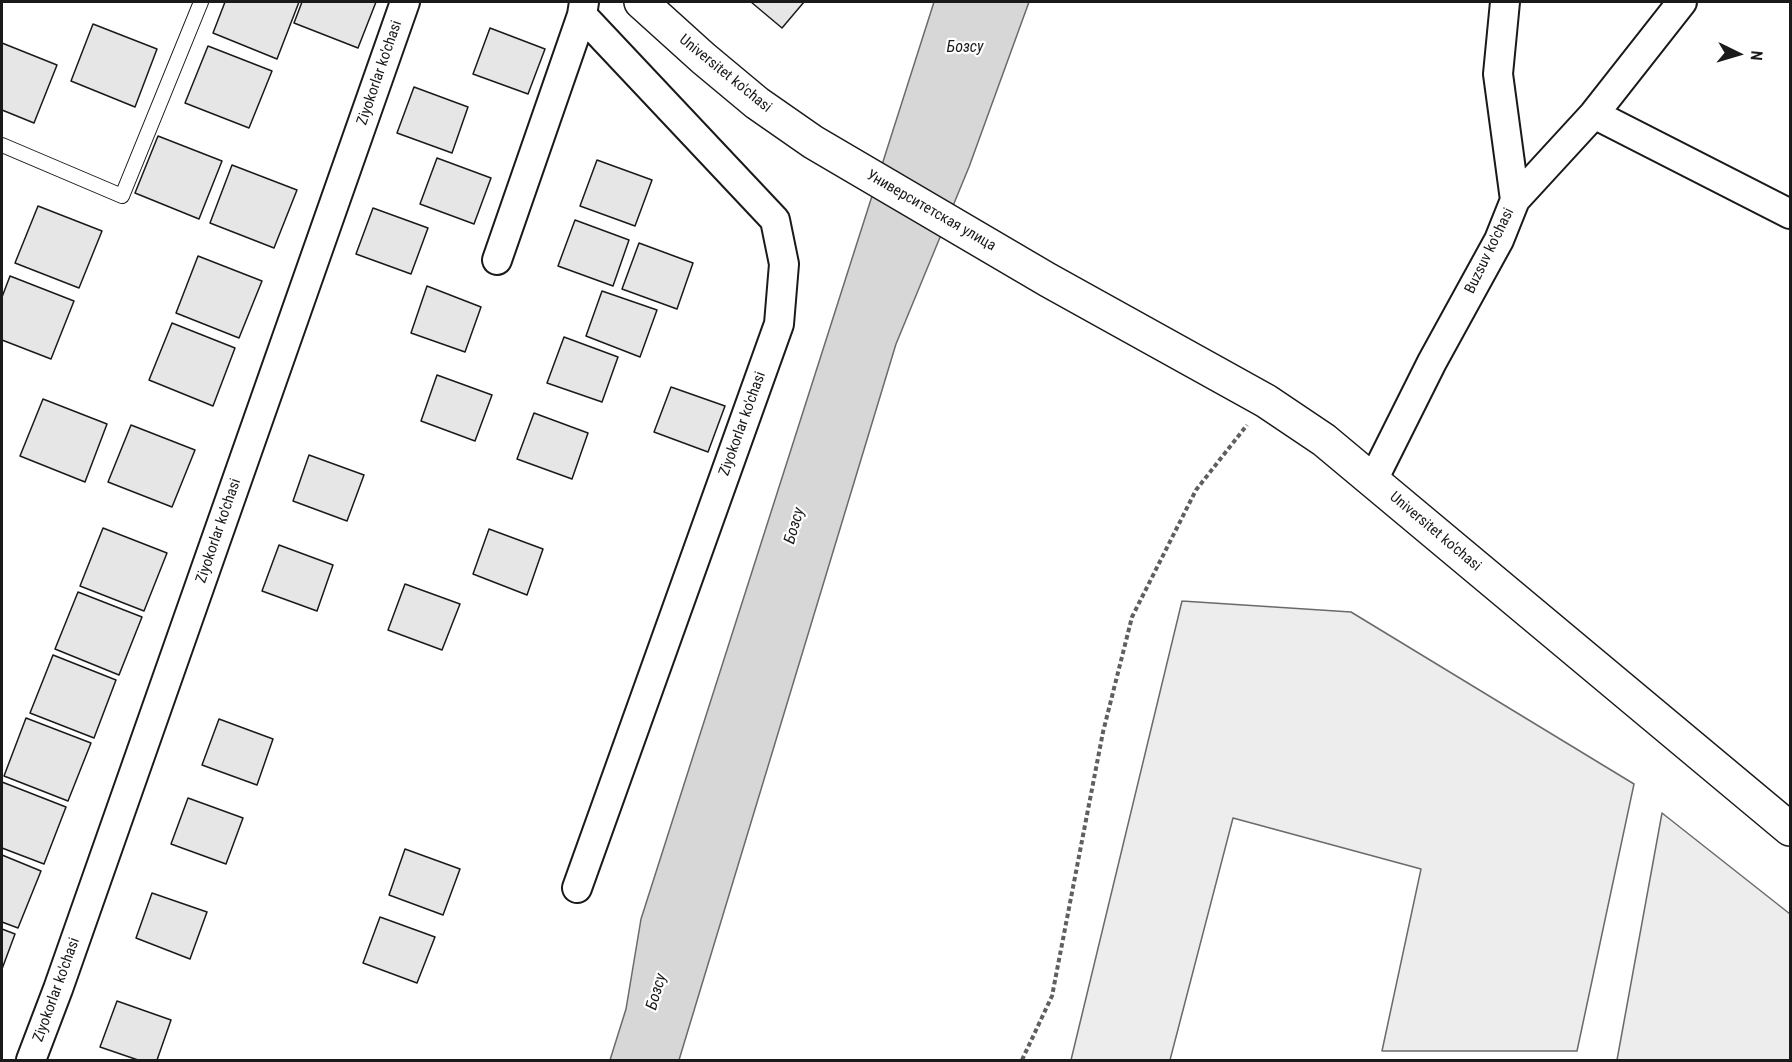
<!DOCTYPE html>
<meta charset="utf-8">
<style>
body{margin:0}
#map{position:relative;width:1792px;height:1062px;overflow:hidden;background:#fff;font-family:"Roboto Condensed",sans-serif}
canvas{display:block}
.frame{position:absolute;inset:0;border:3px solid #1a1a1a;pointer-events:none}
.north{position:absolute;left:1708px;top:24px;width:60px;height:60px;-webkit-text-stroke:4px #fff;paint-order:stroke;rotate:95deg;font-size:16px;font-weight:700;line-height:24px;text-align:center;color:#1a1a1a}
.north::after{content:'';display:block;margin:auto;width:21px;height:27px;background:#1a1a1a;clip-path:polygon(50% 0,100% 100%,50% 72%,0 100%)}
</style>
<div id="map">
<canvas width="1792" height="1062"></canvas>
<div class="frame"></div>
<div class="north">N</div>
</div>
<script>
const ctx = document.querySelector('canvas').getContext('2d');
ctx.lineJoin = 'round';
function paint(path, color) { ctx.fillStyle = color; ctx.fill(path, 'evenodd'); }
const shape = rows => new Path2D(rows.map(r => 'M' + r).join(''));
function strokePath(path, color, width, dash) { ctx.strokeStyle = color; ctx.lineWidth = width; ctx.lineCap = dash ? 'butt' : 'round'; ctx.setLineDash(dash || []); ctx.stroke(path); }
function write(font, color, halo, rows, align = 'center') {
  ctx.font = font + ' "Roboto Condensed",sans-serif'; ctx.lineWidth = 4.5; ctx.setLineDash([]); ctx.textBaseline = 'middle'; ctx.strokeStyle = halo; ctx.fillStyle = color; for (const [text, x, y, turn = 0] of rows) {
    ctx.save(); ctx.translate(x, y); ctx.rotate((+turn || 0) * Math.PI / 180); ctx.textAlign = isNaN(turn) ? turn : align; if (halo) ctx.strokeText(text, 0, 0); ctx.fillText(text, 0, 0); ctx.restore();
  }
}
const built = shape([
 [1182,601,1351,612,1634,784,1577,1051,1382,1051,1421,869,1233,818,1170,1060,1071,1060,1182,601],
 [1662,813,1790,914,1790,1060,1617,1060,1662,813]
]);
paint(built, '#ededed');
strokePath(built, '#6a6a6a', 1.5);
const water = shape([
 [934,2,1029,2,969,167,896,344,679,1060,610,1060,626,1009,641,919,934,2]
]);
paint(water, '#d7d7d7');
strokePath(water, '#6a6a6a', 1.5);
const building = shape([
 [225,2,299,2,277,59,213,33,225,2],
 [302,2,376,2,358,48,294,23,302,2],
 [751,2,804,2,782,28,751,2],
 [93,24,157,49,135,107,71,81,93,24],
 [490,28,545,49,528,94,473,74,490,28],
 [2,43,57,65,34,123,2,110,2,43],
 [208,46,272,71,249,128,185,103,208,46],
 [414,87,468,107,452,153,397,133,414,87],
 [158,136,222,161,199,219,135,193,158,136],
 [437,158,491,178,474,224,420,204,437,158],
 [597,160,652,180,635,226,580,206,597,160],
 [232,165,297,190,274,248,210,223,232,165],
 [38,206,102,231,79,288,15,263,38,206],
 [373,208,428,228,411,274,356,254,373,208],
 [575,220,629,240,613,286,558,266,575,220],
 [639,243,693,263,677,309,622,289,639,243],
 [198,256,262,281,239,338,176,313,198,256],
 [10,276,74,301,51,359,2,340,2,297,10,276],
 [427,286,481,307,465,352,411,333,427,286],
 [602,291,657,310,640,357,586,336,602,291],
 [172,323,235,348,213,406,149,380,172,323],
 [564,337,618,357,602,402,547,383,564,337],
 [437,375,492,395,475,441,421,421,437,375],
 [671,387,725,406,708,452,654,432,671,387],
 [43,399,107,424,85,482,20,456,43,399],
 [534,413,588,433,572,479,517,459,534,413],
 [131,425,195,450,172,507,108,482,131,425],
 [309,455,364,475,347,521,293,501,309,455],
 [103,528,167,553,144,611,80,586,103,528],
 [489,529,543,549,527,595,473,574,489,529],
 [279,545,333,565,317,611,262,591,279,545],
 [405,584,460,604,442,650,388,630,405,584],
 [78,592,142,617,119,675,55,649,78,592],
 [53,655,116,680,94,738,30,713,53,655],
 [26,718,91,743,68,801,4,776,26,718],
 [219,719,273,739,257,785,202,765,219,719],
 [2,782,66,807,44,864,2,848,2,782],
 [188,798,243,818,226,864,171,844,188,798],
 [405,849,460,869,443,915,389,895,405,849],
 [2,855,41,871,18,928,2,922,2,855],
 [152,893,207,912,190,959,136,938,152,893],
 [380,917,435,937,417,983,363,963,380,917],
 [2,929,15,934,2,969,2,929],
 [117,1001,171,1020,157,1060,138,1060,100,1047,117,1001]
]);
paint(building, '#e6e6e6');
strokePath(building, '#1a1a1a', 1.5);
const service = shape([
 [2,145,122,196,201,2]
]);
const minor = shape([
 [1594,114,1790,214],
 [1515,200,1594,114,1682,2],
 [497,260,582,15,584,2],
 [1373,480,1432,362,1499,240,1515,200,1498,74,1505,2],
 [577,888,779,324,784,264,775,220,582,15],
 [31,1060,58,989,405,2]
]);
const secondary = shape([
 [641,2,703,58,757,103,813,142,1048,280,1266,401,1324,440,1790,829]
]);
strokePath(service, '#1a1a1a', 16);
strokePath(minor, '#1a1a1a', 32);
strokePath(secondary, '#1a1a1a', 36);
strokePath(shape([
 [1022,1060,1052,996,1103,732,1132,617,1196,490,1247,425]
]), '#5f5f5f', 4, [4.5, 3]);
strokePath(service, '#fff', 14);
strokePath(minor, '#fff', 28);
strokePath(secondary, '#fff', 33);
write('15px', '#1a1a1a', '#fff', [
 ["Ziyokorlar ko'chasi",380,73,-71],
 ["Universitet ko'chasi",725,74,39],
 ["Университетская улица",931,211,30],
 ["Buzsuv ko'chasi",1490,251,-64],
 ["Ziyokorlar ko'chasi",743,424,-70],
 ["Ziyokorlar ko'chasi",219,531,-71],
 ["Universitet ko'chasi",1435,532,40],
 ["Ziyokorlar ko'chasi",57,990,-70]
]);
write('italic 16px', '#1a1a1a', '#fff', [
 ["Бозсу",965,48],
 ["Бозсу",795,526,-74],
 ["Бозсу",657,992,-74]
]);
</script>
